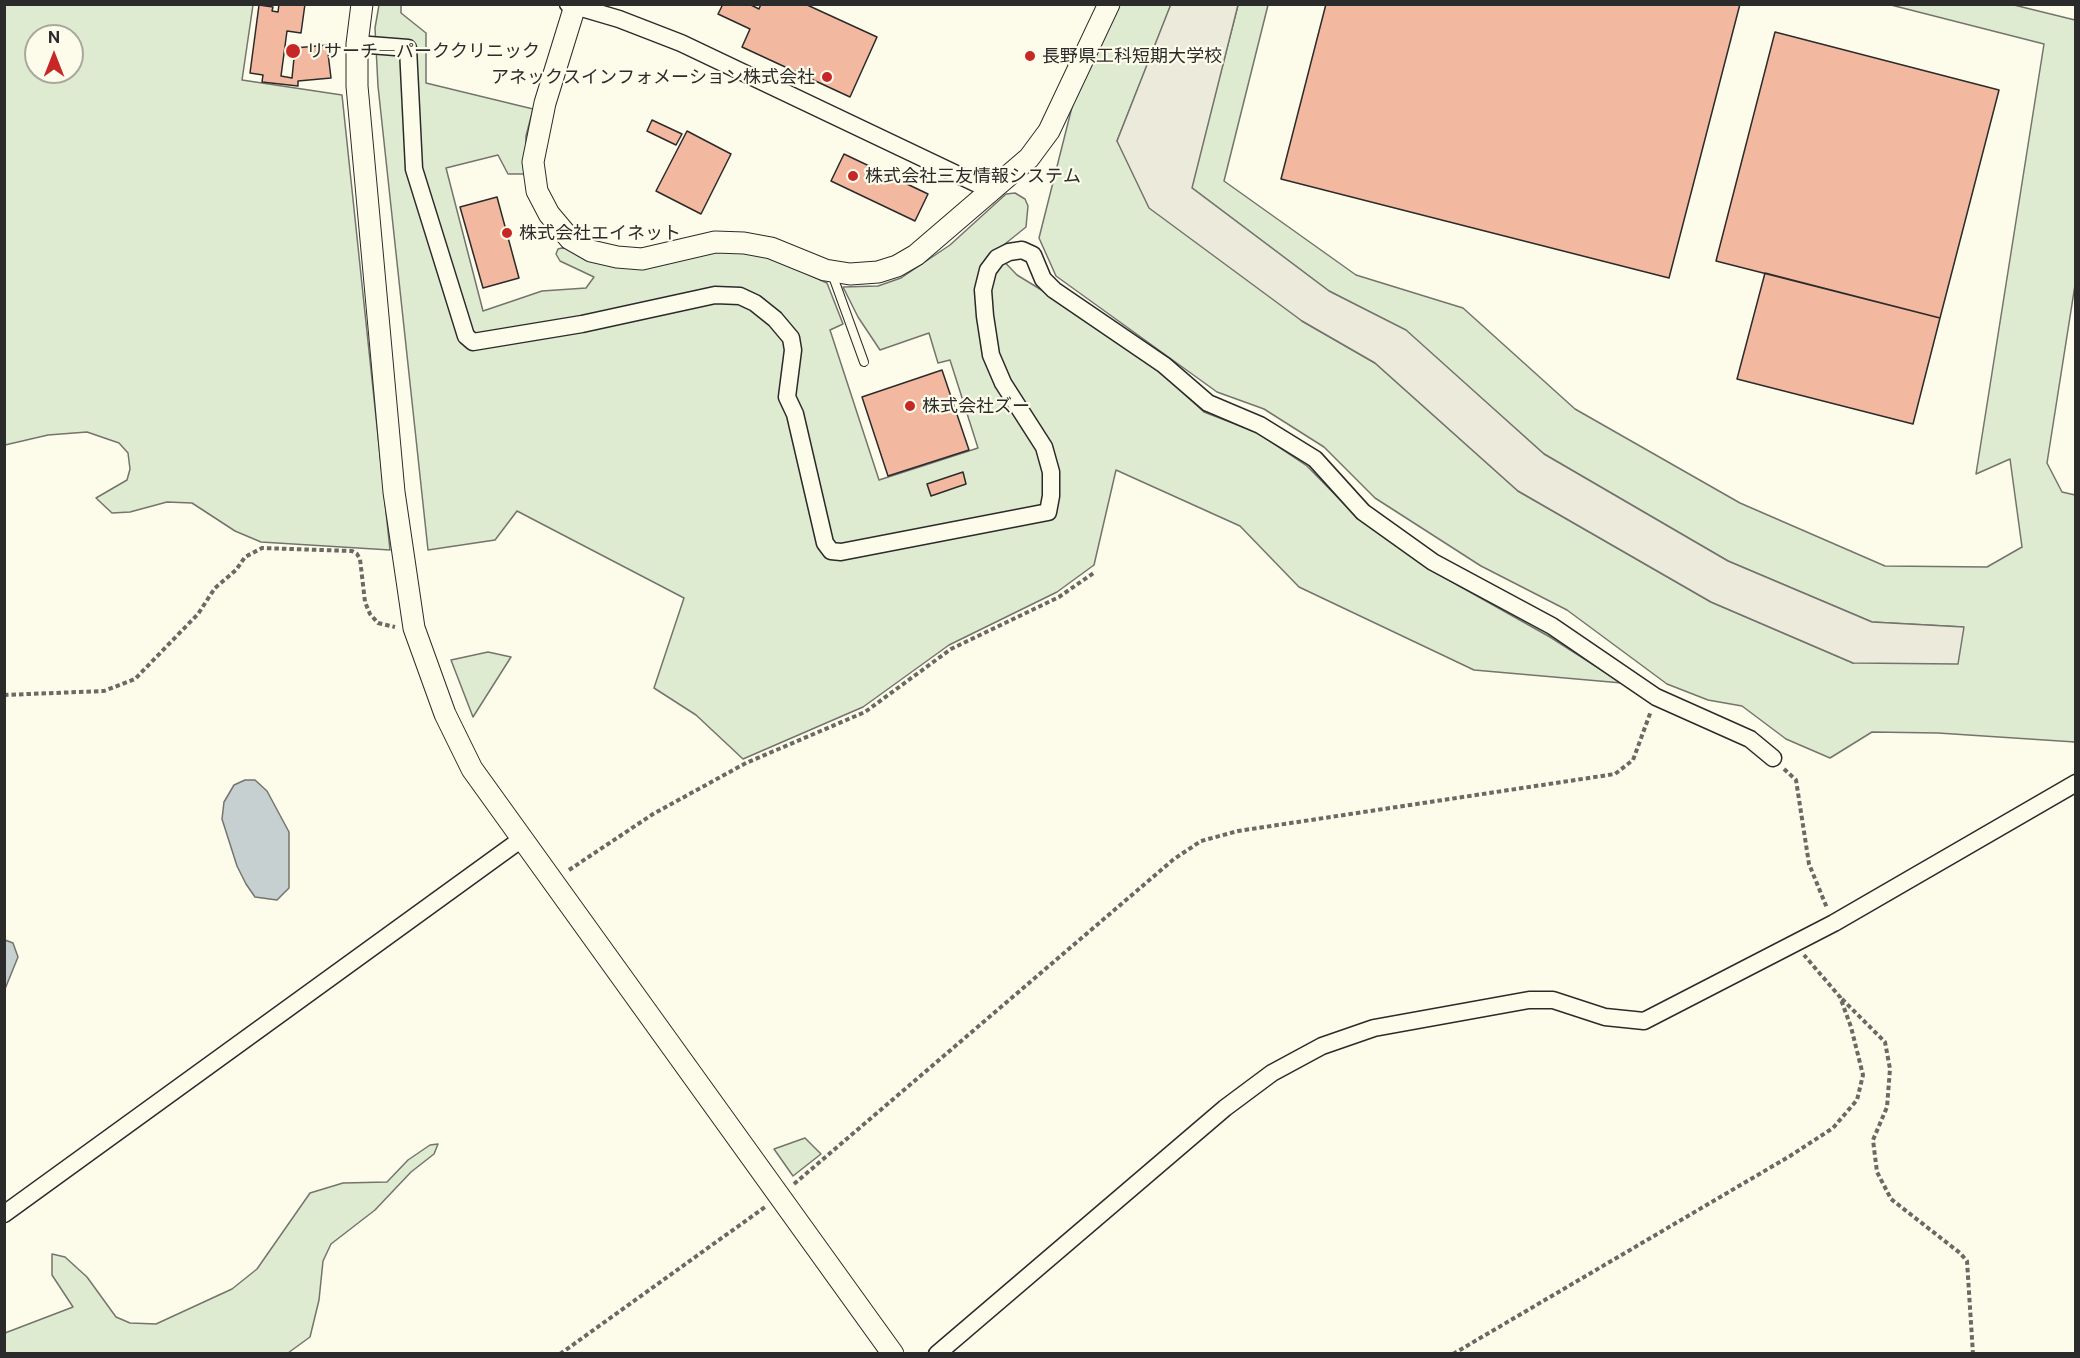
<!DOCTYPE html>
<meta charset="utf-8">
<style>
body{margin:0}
#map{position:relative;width:2080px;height:1358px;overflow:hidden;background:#fdfbea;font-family:"Public Sans",sans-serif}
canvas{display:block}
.frame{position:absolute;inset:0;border:6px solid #2b2b2b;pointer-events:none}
.north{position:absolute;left:24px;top:24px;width:60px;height:60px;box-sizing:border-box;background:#fdfbea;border:2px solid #a9a89e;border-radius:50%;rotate:0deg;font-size:16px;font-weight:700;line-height:24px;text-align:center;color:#2b2b2b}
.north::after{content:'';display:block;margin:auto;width:21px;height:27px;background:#c62828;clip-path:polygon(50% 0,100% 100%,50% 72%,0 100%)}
</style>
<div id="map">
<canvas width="2080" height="1358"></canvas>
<div class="frame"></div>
<div class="north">N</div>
</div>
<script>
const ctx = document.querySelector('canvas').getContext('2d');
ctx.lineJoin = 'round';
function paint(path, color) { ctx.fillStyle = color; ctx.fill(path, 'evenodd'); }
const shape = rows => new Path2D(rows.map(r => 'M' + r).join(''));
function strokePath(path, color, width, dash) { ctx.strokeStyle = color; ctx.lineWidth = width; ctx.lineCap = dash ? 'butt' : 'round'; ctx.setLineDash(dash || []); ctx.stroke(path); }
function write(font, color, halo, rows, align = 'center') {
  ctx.font = font + ' "Public Sans","Noto Sans JP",sans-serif'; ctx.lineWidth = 4.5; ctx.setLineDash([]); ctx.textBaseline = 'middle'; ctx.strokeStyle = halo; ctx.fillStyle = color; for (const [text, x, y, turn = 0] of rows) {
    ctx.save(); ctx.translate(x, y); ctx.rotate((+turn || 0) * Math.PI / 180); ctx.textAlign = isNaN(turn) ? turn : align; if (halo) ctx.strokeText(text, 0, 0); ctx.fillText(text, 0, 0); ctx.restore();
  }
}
const green = shape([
 [4,5,253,5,242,80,342,95,390,550,261,542,235,531,192,503,167,502,130,512,112,513,96,498,127,480,130,469,128,453,119,443,87,432,48,435,5,445,4,5],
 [36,36,72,36,72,72,36,72,36,36],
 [379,5,401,5,401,13,426,33,426,83,533,109,526,136,525,174,508,174,498,155,446,168,483,311,542,291,586,288,594,277,560,261,556,254,558,249,562,248,716,249,770,257,827,283,843,324,830,330,879,480,978,448,950,360,938,363,929,333,880,350,858,317,843,287,878,286,901,278,950,245,1006,194,1015,193,1025,199,1028,206,1026,227,995,252,1017,275,1053,297,1159,371,1204,412,1256,432,1307,466,1357,517,1429,569,1550,637,1622,683,1474,670,1299,587,1240,526,1116,470,1094,565,1057,592,949,645,863,707,743,759,696,715,654,688,684,598,517,511,495,540,428,550,378,86,375,28,379,5],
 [1119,5,1171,5,1117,141,1302,321,1375,363,1518,491,1711,602,1853,663,1963,627,1872,622,1728,561,1544,454,1406,331,1329,291,1191,187,1238,5,1268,5,1224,181,1356,275,1463,308,1575,409,1740,503,1885,566,1987,567,2022,547,2010,459,1976,474,2044,44,1891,5,2014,5,2075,20,2075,285,2047,463,2062,492,2075,495,2075,742,1938,733,1872,732,1830,758,1786,739,1742,706,1708,700,1667,684,1567,610,1481,566,1375,498,1324,447,1264,409,1217,392,1056,276,1039,238,1074,99,1119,5],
 [488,652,511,657,473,717,451,660,488,652],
 [805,1138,821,1154,793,1176,774,1149,805,1138],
 [438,1144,434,1154,411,1172,375,1210,331,1244,323,1261,319,1300,310,1337,288,1353,5,1353,5,1333,73,1307,52,1275,52,1254,65,1257,87,1277,116,1317,130,1323,156,1324,232,1289,257,1269,310,1193,343,1183,387,1182,408,1160,430,1145,438,1144]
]);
paint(green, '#deebd1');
strokePath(green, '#74746e', 1.5);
const parking = shape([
 [1171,4,1238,5,1192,188,1329,291,1406,330,1544,454,1728,561,1872,622,1964,627,1958,664,1853,663,1711,602,1518,491,1375,363,1302,321,1149,208,1117,141,1171,4]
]);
paint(parking, '#eceadb');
strokePath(parking, '#74746e', 1.5);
const water = shape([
 [245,780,255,780,267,791,289,832,289,888,277,900,255,897,246,884,237,866,222,819,224,802,234,785,245,780],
 [5,940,13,943,18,957,5,989,5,940]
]);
paint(water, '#c7d0d0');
strokePath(water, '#74746e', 1.5);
const building = shape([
 [279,4,305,4,301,33,287,31,281,76,292,78,295,48,327,45,331,78,298,81,298,86,262,82,263,75,250,73,259,5,273,7,272,11,278,12,279,4],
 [723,4,749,4,759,9,761,4,805,4,877,37,850,97,742,47,750,29,718,14,723,4],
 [1326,4,1740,4,1669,278,1281,179,1326,4],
 [1775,32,1999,90,1940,318,1716,261,1775,32],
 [652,120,682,134,676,145,647,131,652,120],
 [687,131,731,154,701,214,656,191,687,131],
 [844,154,928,194,915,221,831,181,844,154],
 [497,197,519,278,483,288,460,207,497,197],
 [1765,273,1940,318,1913,424,1737,379,1765,273],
 [942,370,969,450,888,476,862,397,942,370],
 [963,472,966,484,931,496,927,484,963,472]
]);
paint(building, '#f2b8a0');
strokePath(building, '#2b2b2b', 1.5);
const service = shape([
 [831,271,864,362]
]);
const minor = shape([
 [568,4,619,19,681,43,992,191],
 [357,44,408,48,414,169,466,336,473,342,582,324,715,295,740,296,755,303,775,319,791,338,793,350,787,397,795,414,825,543,831,551,841,552,1048,512,1051,496,1051,472,1044,447,1003,383,991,355,985,316,983,290,988,270,997,258,1009,252,1022,250,1033,255,1043,279,1054,290,1164,365,1208,403,1260,425,1315,459,1363,512,1433,562,1552,626,1656,697,1750,739,1773,758],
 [4,1214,523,838],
 [937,1354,1225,1108,1272,1073,1322,1046,1374,1028,1529,1000,1553,1000,1605,1017,1644,1021,1834,923,2076,783]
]);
const tertiary = shape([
 [362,4,357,44,357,86,394,492,414,628,445,714,472,769,893,1354],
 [575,6,545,103,533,162,537,191,549,214,570,239,591,251,617,257,642,259,715,242,744,243,771,248,825,270,850,274,878,272,897,266,916,255,1029,158,1049,131,1109,4]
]);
strokePath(service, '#2b2b2b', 10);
strokePath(minor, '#2b2b2b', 19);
strokePath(tertiary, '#2b2b2b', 23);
strokePath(shape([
 [4,695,104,691,135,679,198,614,215,588,236,570,245,557,262,548,352,551,357,554,360,559,365,602,370,614,378,623,395,627],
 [1784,769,1796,780,1809,864,1827,908],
 [569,870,653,814,746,763,865,712,951,649,1059,597,1095,572],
 [1842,999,1885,1042,1890,1069,1887,1107,1873,1140,1877,1172,1891,1199,1960,1253,1967,1261,1973,1354],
 [794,1184,1174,859,1201,841,1238,831,1615,774,1633,760,1651,711],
 [560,1354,765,1207],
 [1453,1354,1790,1156,1833,1128,1857,1100,1863,1075,1851,1027,1840,997,1804,955]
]), '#6a6964', 4, [4.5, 3]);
strokePath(service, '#fdfbea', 8);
strokePath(minor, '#fdfbea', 16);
strokePath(tertiary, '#fdfbea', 21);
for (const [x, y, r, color] of [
 [293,51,8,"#c62828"],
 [1030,56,6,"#c62828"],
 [827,77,6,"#c62828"],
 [853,176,6,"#c62828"],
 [507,233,6,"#c62828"],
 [910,406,6,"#c62828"]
]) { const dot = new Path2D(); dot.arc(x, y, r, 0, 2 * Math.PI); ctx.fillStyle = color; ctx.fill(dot); strokePath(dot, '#fdfbea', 2); }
write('18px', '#2b2b2b', '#fdfbea', [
 ["リサーチ―パーククリニック",306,51],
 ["長野県工科短期大学校",1042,56],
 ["アネックスインフォメーション株式会社",815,77,"right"],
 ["株式会社三友情報システム",865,176],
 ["株式会社エイネット",519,233],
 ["株式会社ズー",922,406]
], 'left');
</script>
